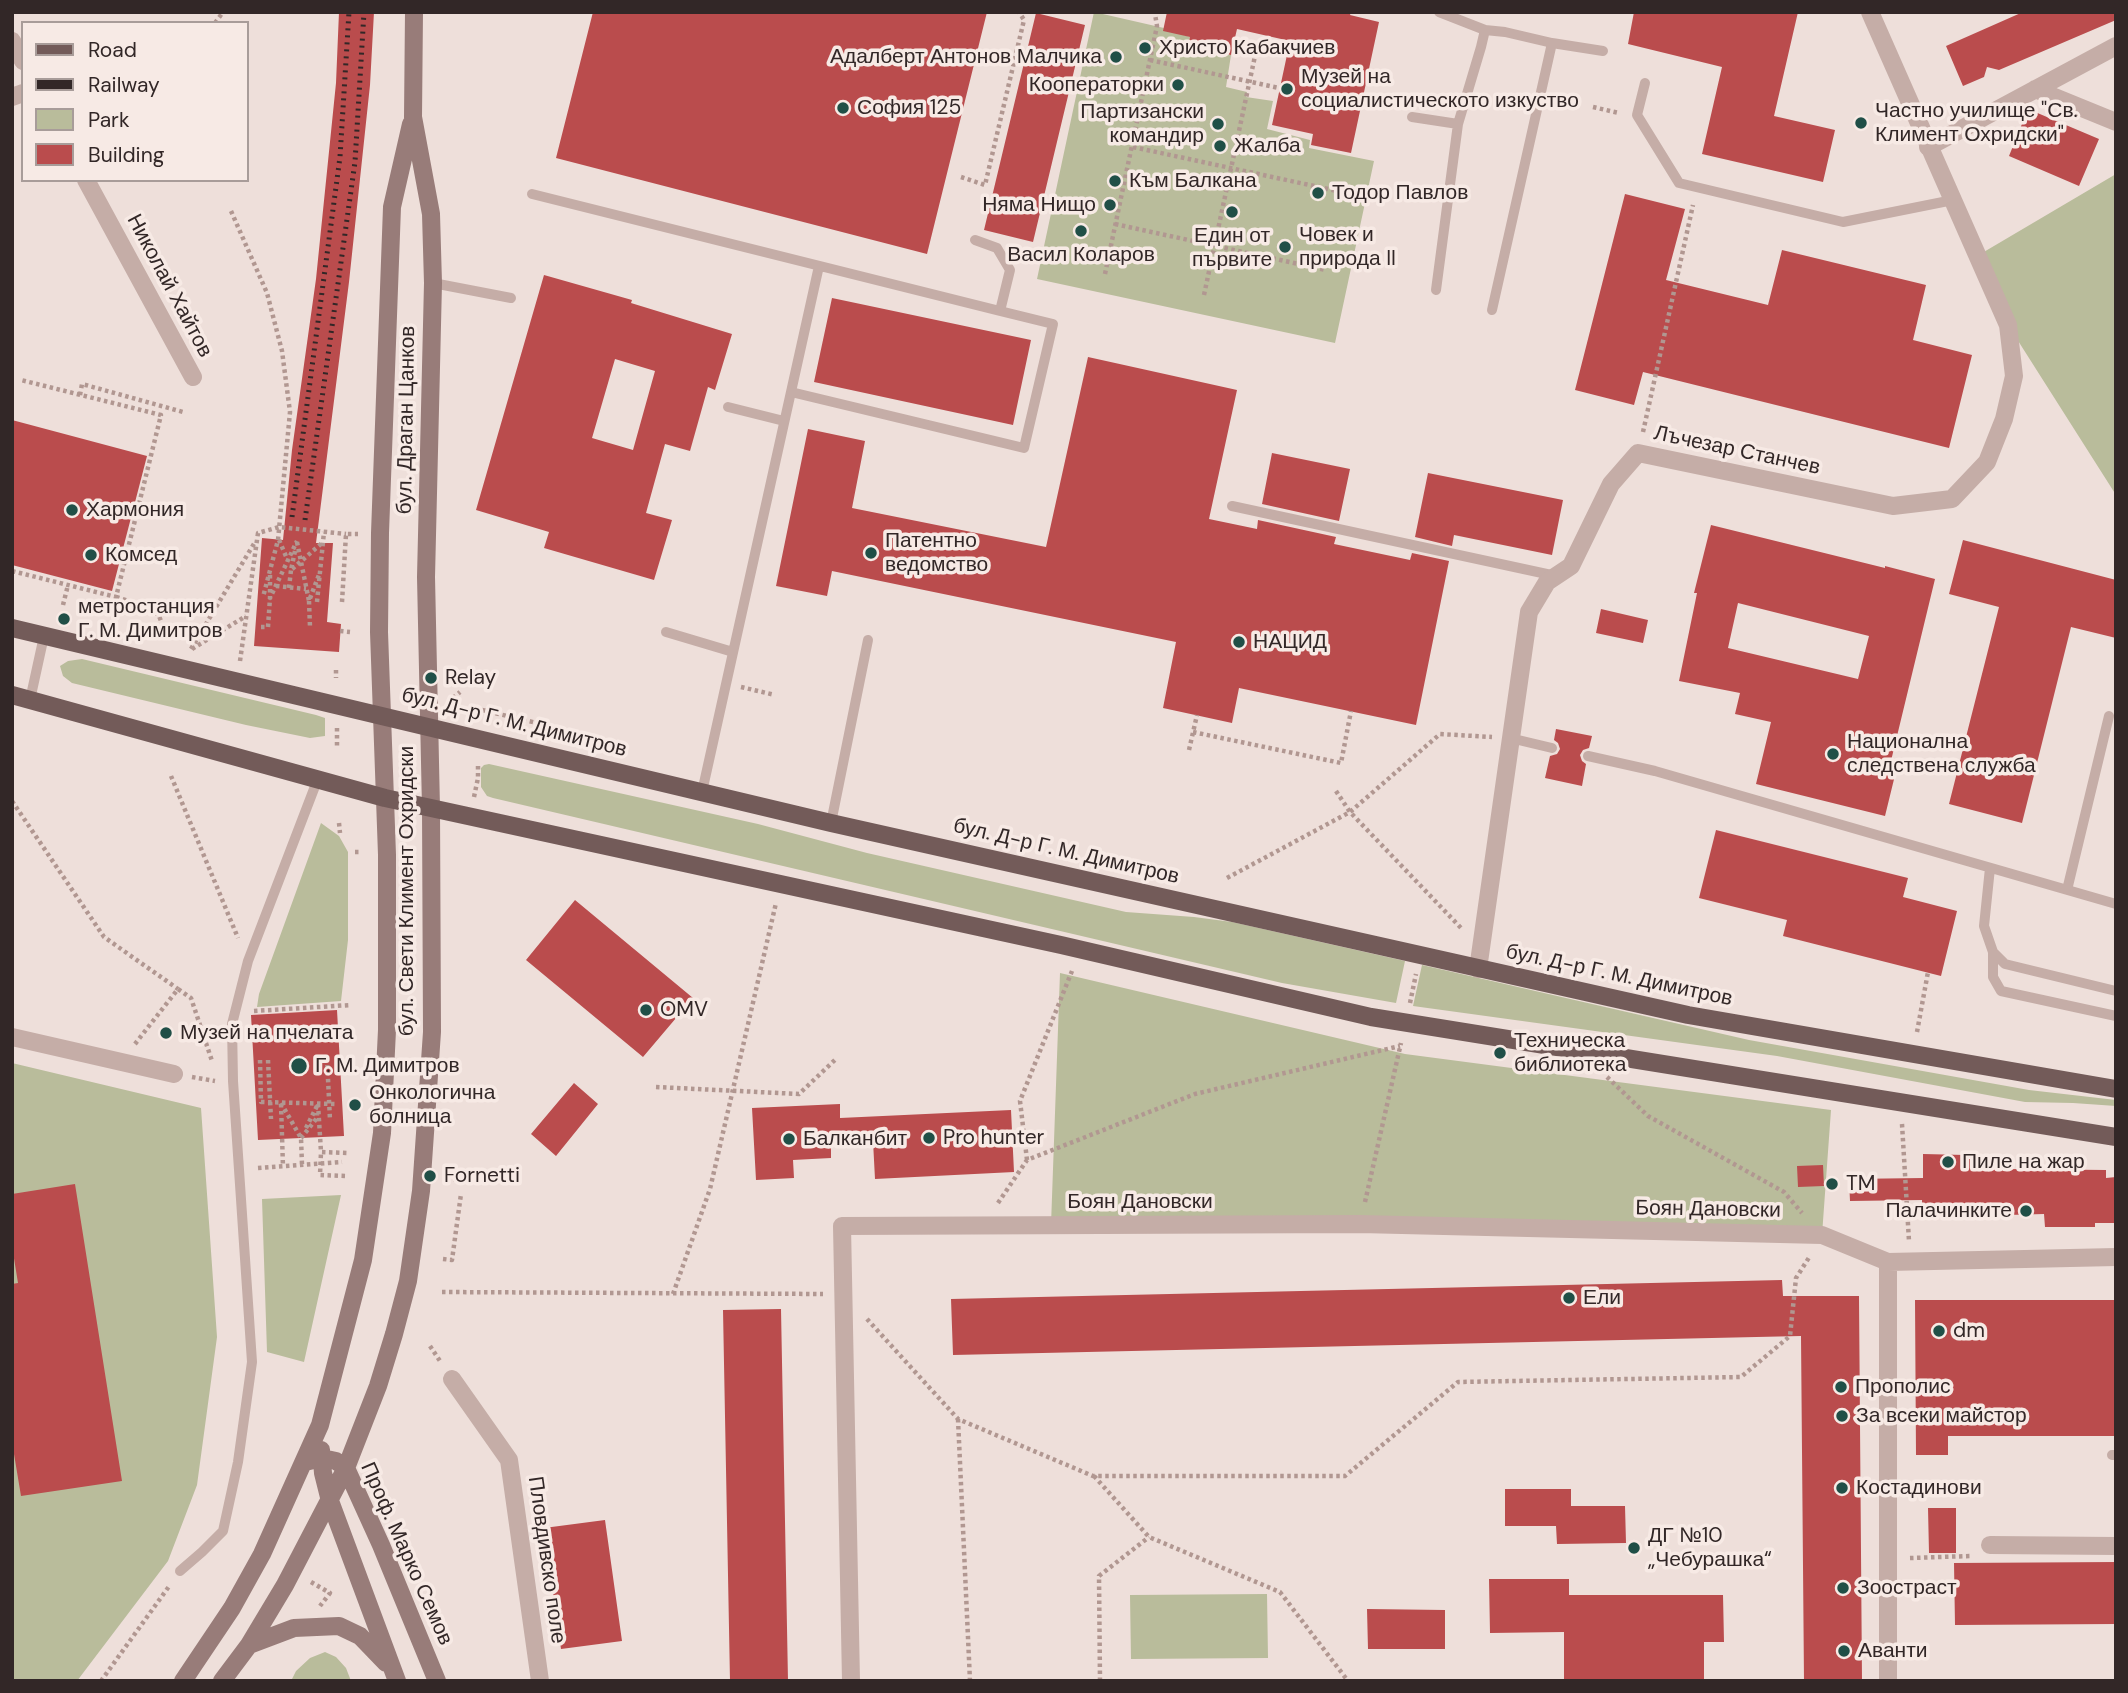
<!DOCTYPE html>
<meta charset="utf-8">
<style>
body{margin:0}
#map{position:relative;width:2128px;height:1693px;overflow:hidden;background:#eedfda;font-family:"DM Sans",sans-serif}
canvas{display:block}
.frame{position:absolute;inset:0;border:14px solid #322727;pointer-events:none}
.legend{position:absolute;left:21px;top:21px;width:228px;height:161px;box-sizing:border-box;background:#f7eae5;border:2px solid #a89c99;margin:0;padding:9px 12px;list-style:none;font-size:21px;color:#322727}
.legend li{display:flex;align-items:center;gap:14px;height:35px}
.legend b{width:35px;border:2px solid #a89c99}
</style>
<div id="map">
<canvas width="2128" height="1693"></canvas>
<div class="frame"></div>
<ul class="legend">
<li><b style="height:9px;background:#735b59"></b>Road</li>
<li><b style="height:9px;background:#322727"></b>Railway</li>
<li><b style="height:19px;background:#b9bc9b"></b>Park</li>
<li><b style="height:19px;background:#ba4c4d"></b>Building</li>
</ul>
</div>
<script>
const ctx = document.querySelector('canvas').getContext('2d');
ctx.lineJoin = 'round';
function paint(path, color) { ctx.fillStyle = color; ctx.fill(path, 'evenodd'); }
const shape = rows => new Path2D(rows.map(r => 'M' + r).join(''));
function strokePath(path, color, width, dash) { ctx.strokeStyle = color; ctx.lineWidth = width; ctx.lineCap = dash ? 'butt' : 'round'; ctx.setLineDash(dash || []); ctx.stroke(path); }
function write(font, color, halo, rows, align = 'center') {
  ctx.font = font + ' "DM Sans",sans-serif'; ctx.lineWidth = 7; ctx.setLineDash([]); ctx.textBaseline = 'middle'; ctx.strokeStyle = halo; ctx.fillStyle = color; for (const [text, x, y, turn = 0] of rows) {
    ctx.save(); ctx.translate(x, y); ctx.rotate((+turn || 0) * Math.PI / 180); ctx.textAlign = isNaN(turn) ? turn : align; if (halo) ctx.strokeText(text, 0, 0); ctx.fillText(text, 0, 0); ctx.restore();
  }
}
paint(shape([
 [1094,12,1164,28,1190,37,1188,45,1231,55,1226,87,1247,92,1246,97,1273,101,1267,129,1310,140,1309,148,1374,161,1335,343,1037,279],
 [2116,174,2116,495,2008,325,1977,256],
 [82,659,316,715,325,718,325,736,310,738,246,725,72,683,63,676,60,666,68,661],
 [489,764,758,824,867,853,1126,912,1194,917,1232,922,1405,961,1396,1003,1282,983,493,798,487,796,481,787,481,768,484,765],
 [321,823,339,836,348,852,348,940,341,1001,257,1007,259,994],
 [1422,965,1749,1040,2029,1090,2116,1100,2116,1106,2073,1103,2025,1102,1777,1056,1413,1006],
 [1060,973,1405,1054,1831,1110,1822,1235,1051,1225],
 [12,1063,201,1108,217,1337,197,1485,168,1561,77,1681,12,1681],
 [341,1195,304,1362,267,1352,262,1199],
 [1267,1594,1268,1658,1131,1659,1130,1595],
 [325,1652,336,1657,346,1668,351,1681,291,1681,296,1671,310,1658]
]), '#b9bc9b');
paint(shape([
 [339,12,374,12,370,85,349,282,316,543,333,543,327,622,341,624,339,652,254,646,262,538,283,540,292,450,316,279,336,83],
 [593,12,987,12,927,254,556,158],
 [1167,12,1351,12,1350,15,1379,22,1351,153,1311,145,1313,134,1272,125,1290,41,1237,29,1231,55,1188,45,1190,37,1163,31],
 [1634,12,1798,12,1774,116,1835,130,1823,182,1702,154,1722,67,1628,44],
 [2023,12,2116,12,2116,20,1999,70,1987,67,1984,77,1963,86,1946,46],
 [1036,13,1085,25,1033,242,984,230],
 [2028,109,2099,139,2079,186,2009,156],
 [1625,194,1685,209,1666,280,1768,305,1782,250,1926,285,1913,340,1972,355,1949,448,1643,372,1634,405,1575,390],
 [544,275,632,300,631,303,732,334,715,390,708,387,690,451,665,444,646,513,672,520,654,580,544,548,549,532,476,510],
 [615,359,655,371,633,450,592,438],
 [832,298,1031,340,1013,425,814,382],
 [1088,357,1237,390,1209,519,1257,529,1258,520,1336,537,1334,544,1410,560,1412,553,1449,561,1416,725,1239,688,1232,723,1163,708,1176,642,832,571,827,596,776,586,808,429,865,441,852,508,1046,547],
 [12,420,147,456,112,591,12,565],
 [1272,453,1350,469,1339,521,1262,504],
 [1428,473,1563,500,1552,555,1454,535,1452,546,1415,537],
 [1711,525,1885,568,1885,566,1935,579,1890,765,1897,767,1885,816,1756,784,1771,722,1735,714,1740,693,1679,681,1697,593,1694,593],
 [1738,603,1869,636,1858,679,1728,648],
 [1963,540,2116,580,2116,638,2071,627,2022,823,1949,804,1999,607,1949,594],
 [1601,609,1648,620,1643,643,1596,633],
 [1556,729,1592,736,1589,748,1583,750,1580,755,1582,761,1586,764,1582,786,1545,778,1550,756,1557,754,1560,749,1558,743,1554,740],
 [1716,830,1908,878,1903,897,1957,911,1941,976,1783,936,1787,920,1699,898],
 [575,900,693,998,643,1057,526,960],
 [337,1010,344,1136,258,1140,251,1015],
 [574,1083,598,1104,556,1156,531,1134],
 [840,1104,840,1118,1011,1110,1014,1172,875,1179,873,1141,831,1145,831,1158,793,1160,794,1178,756,1180,752,1108],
 [1923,1154,2008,1156,2008,1169,2106,1170,2106,1178,2116,1177,2116,1223,2095,1223,2095,1227,2045,1227,2044,1214,2008,1215,2008,1213,1922,1211,1922,1200,1850,1201,1849,1179,1923,1178],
 [1823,1165,1824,1186,1798,1187,1797,1166],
 [75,1184,122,1481,21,1496,12,1442,12,1284,18,1283,12,1246,12,1194],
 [1782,1280,1783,1296,1859,1296,1862,1681,1804,1681,1801,1336,953,1355,951,1299],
 [1915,1300,2116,1300,2116,1436,1948,1436,1948,1455,1916,1455],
 [781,1309,788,1681,730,1681,723,1310],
 [1505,1489,1571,1489,1571,1506,1625,1506,1626,1543,1557,1544,1556,1526,1505,1526],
 [1928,1508,1956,1508,1956,1553,1929,1553],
 [605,1520,622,1641,561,1649,544,1528],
 [2116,1562,2116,1624,1955,1625,1954,1563],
 [1489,1579,1569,1579,1569,1595,1723,1595,1724,1642,1704,1642,1704,1681,1564,1681,1564,1632,1490,1633],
 [1367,1609,1445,1610,1445,1649,1368,1649]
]), '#ba4c4d');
strokePath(shape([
 [215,23,223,12],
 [1150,60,1279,88],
 [1593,107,1619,113],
 [1133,147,1342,192],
 [961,177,985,185,1024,20,1019,12],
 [231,211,267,293,282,351,290,412,278,540,263,597],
 [1115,224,1326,270],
 [1105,274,1157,26,1155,14],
 [1204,295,1255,56],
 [80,395,82,384,183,412],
 [1643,432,1693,205],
 [279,540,288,561],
 [297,542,309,601,320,572],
 [295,551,291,570,322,543],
 [12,571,116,597,161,415,21,380],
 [270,575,270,598,297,541],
 [276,586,306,589],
 [289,588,291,570],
 [116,597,149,607,159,616,163,626,160,634],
 [309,601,310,627],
 [317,602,324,532],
 [342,602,346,534,358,534],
 [63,605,68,585],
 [261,627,268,627,270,598],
 [340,631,350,632],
 [191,649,255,542],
 [192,649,246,616],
 [240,661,258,533,279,527,346,534],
 [336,670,336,678],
 [741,687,775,695],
 [453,698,460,692],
 [482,710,537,723],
 [478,718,478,705],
 [337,728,337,749],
 [1193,732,1341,763,1351,711],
 [1189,750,1197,715],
 [171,776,238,938],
 [1336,791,1350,812,1463,930],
 [474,797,478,778,478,764],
 [12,801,104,937,178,989],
 [339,823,340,833],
 [355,852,361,852],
 [1227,878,1350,812,1440,734,1492,737],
 [1410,1003,1416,974],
 [254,1011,351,1005],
 [1917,1032,1928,972],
 [135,1044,178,989,191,998,212,1061],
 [327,1058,330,1120],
 [260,1060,261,1102,336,1104],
 [268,1060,271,1119],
 [192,1077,215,1081],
 [1607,1077,1648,1116,1784,1192,1802,1213],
 [656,1087,799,1094,837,1058],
 [281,1103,301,1138,302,1165],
 [281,1104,283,1167],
 [318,1104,321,1152],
 [1902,1124,1909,1241],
 [306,1128,318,1104],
 [301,1138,317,1118,317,1113],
 [1027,1160,1020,1101,1072,971],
 [258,1168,342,1162],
 [345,1176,320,1175,321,1152,347,1153],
 [447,1178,463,1181],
 [1365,1202,1401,1043],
 [998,1203,1027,1160,1195,1094,1400,1046],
 [443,1259,452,1260,461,1194],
 [442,1292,823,1294],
 [673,1294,710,1189,776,903],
 [867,1319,958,1419,1093,1476,1345,1476,1458,1382,1741,1377,1790,1336,1796,1278,1810,1256],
 [430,1346,440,1361],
 [958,1419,970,1681],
 [1094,1476,1149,1537,1280,1592,1348,1681],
 [1910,1558,1971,1556],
 [311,1582,330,1593,320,1606],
 [101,1681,170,1585],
 [1100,1681,1099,1576,1149,1537]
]), '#b19791', 4.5, [3.5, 3.5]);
strokePath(shape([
 [1439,12,1485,30],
 [1645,83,1637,115,1679,183,1843,222,1953,200],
 [1412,117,1458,124],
 [532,194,1000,311,1010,270,997,248,975,240],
 [433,283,511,298],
 [1436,290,1458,124,1481,47,1485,30,1505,32,1552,43,1603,51],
 [1492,310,1552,43],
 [791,392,1024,448,1053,324,1000,311],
 [728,407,784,421],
 [1232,506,1556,576],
 [666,632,733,652],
 [30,700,44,636],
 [1510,738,1552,748],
 [1588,756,1655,771,2116,904],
 [702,792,819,266],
 [831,823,868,640],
 [1990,868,1984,926,1993,952,2005,964,2116,991],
 [2067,890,2109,716],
 [1993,952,1993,977,2001,991,2116,1016],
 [2112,1455,2116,1455],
 [180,1571,202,1552,223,1531,238,1462,252,1362,233,1081,232,1024,248,961,317,781]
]), '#c5ada7', 10);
strokePath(shape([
 [12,41,23,61],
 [2035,89,2116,122],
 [12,97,23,93],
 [1928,147,2116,46],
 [86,180,193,377],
 [1478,969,1529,612,1547,582,1571,566,1611,484,1638,453,1893,506,1952,499,1987,462,2004,419,2014,376,2008,325,1870,12],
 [12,1037,174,1074],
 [1888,1262,1888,1681],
 [452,1379,509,1460,540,1681],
 [1990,1545,2116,1546],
 [851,1681,842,1226,1360,1224,1822,1235,1888,1262,2116,1257]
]), '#c5ada7', 18);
strokePath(shape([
 [321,1450,323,1473,330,1501,397,1681],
 [305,1462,322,1458,336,1461,346,1468,381,1545,437,1681],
 [249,1645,294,1628,339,1626,360,1636,386,1663],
 [183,1681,232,1608,262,1554,320,1425,363,1260,382,1133,387,1030,387,855,379,632,380,533,392,207,411,124],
 [222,1681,249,1645,285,1585,346,1468,378,1386,394,1334,408,1281,421,1191,432,1032,431,808,426,577,433,283,431,214,413,117,414,12]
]), '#987c79', 18);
strokePath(shape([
 [12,628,831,823,1688,1015,2116,1089],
 [12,695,385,798,1061,945,1371,1017,2116,1137]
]), '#735b59', 18);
strokePath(shape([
 [292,517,340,157,349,12],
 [305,520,355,162,364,12]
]), '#322727', 5, [2, 5]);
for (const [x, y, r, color] of [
 [1145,48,7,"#204f47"],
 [1116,57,7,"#204f47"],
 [1178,85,7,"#204f47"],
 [1287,89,7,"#204f47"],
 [843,108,7,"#204f47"],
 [1861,123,7,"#204f47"],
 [1218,124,7,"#204f47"],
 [1220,146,7,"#204f47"],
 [1115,181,7,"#204f47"],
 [1318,193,7,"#204f47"],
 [1110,205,7,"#204f47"],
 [1232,212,7,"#204f47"],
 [1081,231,7,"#204f47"],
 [1285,247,7,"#204f47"],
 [72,510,7,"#204f47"],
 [871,553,7,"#204f47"],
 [91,555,7,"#204f47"],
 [64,619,7,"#204f47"],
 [1239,642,7,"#204f47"],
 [431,678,7,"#204f47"],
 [1833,754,7,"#204f47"],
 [646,1010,7,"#204f47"],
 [166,1033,7,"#204f47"],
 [1500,1053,7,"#204f47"],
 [299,1066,9,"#204f47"],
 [355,1105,7,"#204f47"],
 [929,1138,7,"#204f47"],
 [789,1139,7,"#204f47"],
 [1948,1162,7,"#204f47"],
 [430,1176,7,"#204f47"],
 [1832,1184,7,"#204f47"],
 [2026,1211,7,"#204f47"],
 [1569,1298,7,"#204f47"],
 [1939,1331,7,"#204f47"],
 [1841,1387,7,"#204f47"],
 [1842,1416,7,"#204f47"],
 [1842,1488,7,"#204f47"],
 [1634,1548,7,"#204f47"],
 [1843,1588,7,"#204f47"],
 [1844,1651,7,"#204f47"]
]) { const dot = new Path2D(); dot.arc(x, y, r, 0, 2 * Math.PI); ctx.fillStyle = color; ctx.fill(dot); strokePath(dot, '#f7eae5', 2.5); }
write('21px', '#322727', '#f7eae5', [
 ["Христо Кабакчиев",1159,48],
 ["Адалберт Антонов Малчика",1102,57,"right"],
 ["Музей на",1301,77],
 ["социалистическото изкуство",1301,101],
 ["Кооператорки",1164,85,"right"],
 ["София 125",857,108],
 ["Частно училище \"Св.",1875,111],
 ["Климент Охридски\"",1875,135],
 ["Партизански",1204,112,"right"],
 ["командир",1204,136,"right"],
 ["Жалба",1234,146],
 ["Към Балкана",1129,181],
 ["Тодор Павлов",1332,193],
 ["Няма Нищо",1096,205,"right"],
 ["Човек и",1299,235],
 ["природа II",1299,259],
 ["Един от",1232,236,"center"],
 ["първите",1232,260,"center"],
 ["Васил Коларов",1081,255,"center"],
 ["Хармония",86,510],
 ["Патентно",885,541],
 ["ведомство",885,565],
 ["Комсед",105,555],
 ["метростанция",78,607],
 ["Г. М. Димитров",78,631],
 ["НАЦИД",1253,642],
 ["Relay",445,678],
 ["Национална",1847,742],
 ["следствена служба",1847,766],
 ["OMV",660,1010],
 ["Музей на пчелата",180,1033],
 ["Техническа",1514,1041],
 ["библиотека",1514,1065],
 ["Г. М. Димитров",315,1066],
 ["Онкологична",369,1093],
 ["болница",369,1117],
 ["Pro hunter",943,1138],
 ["Балканбит",803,1139],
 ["Пиле на жар",1962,1162],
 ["Fornetti",444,1176],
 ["TM",1846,1184],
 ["Палачинките",2012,1211,"right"],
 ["Ели",1583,1298],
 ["dm",1953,1331],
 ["Прополис",1855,1387],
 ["За всеки майстор",1856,1416],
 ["Костадинови",1856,1488],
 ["ДГ №10",1648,1536],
 ["„Чебурашка“",1648,1560],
 ["Зоостраст",1857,1588],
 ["Аванти",1858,1651]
], 'left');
write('21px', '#322727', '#f7eae5', [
 ["Николай Хайтов",169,286,62],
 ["бул. Драган Цанков",407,420,-89],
 ["Лъчезар Станчев",1737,451,12],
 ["бул. Д-р Г. М. Димитров",514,723,14],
 ["бул. Д-р Г. М. Димитров",1066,852,13],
 ["бул. Свети Климент Охридски",407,891,-90],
 ["бул. Д-р Г. М. Димитров",1619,976,12],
 ["Боян Дановски",1140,1202],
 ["Боян Дановски",1708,1210,1],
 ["Проф. Марко Семов",406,1554,66],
 ["Пловдивско поле",546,1560,82]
]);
</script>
